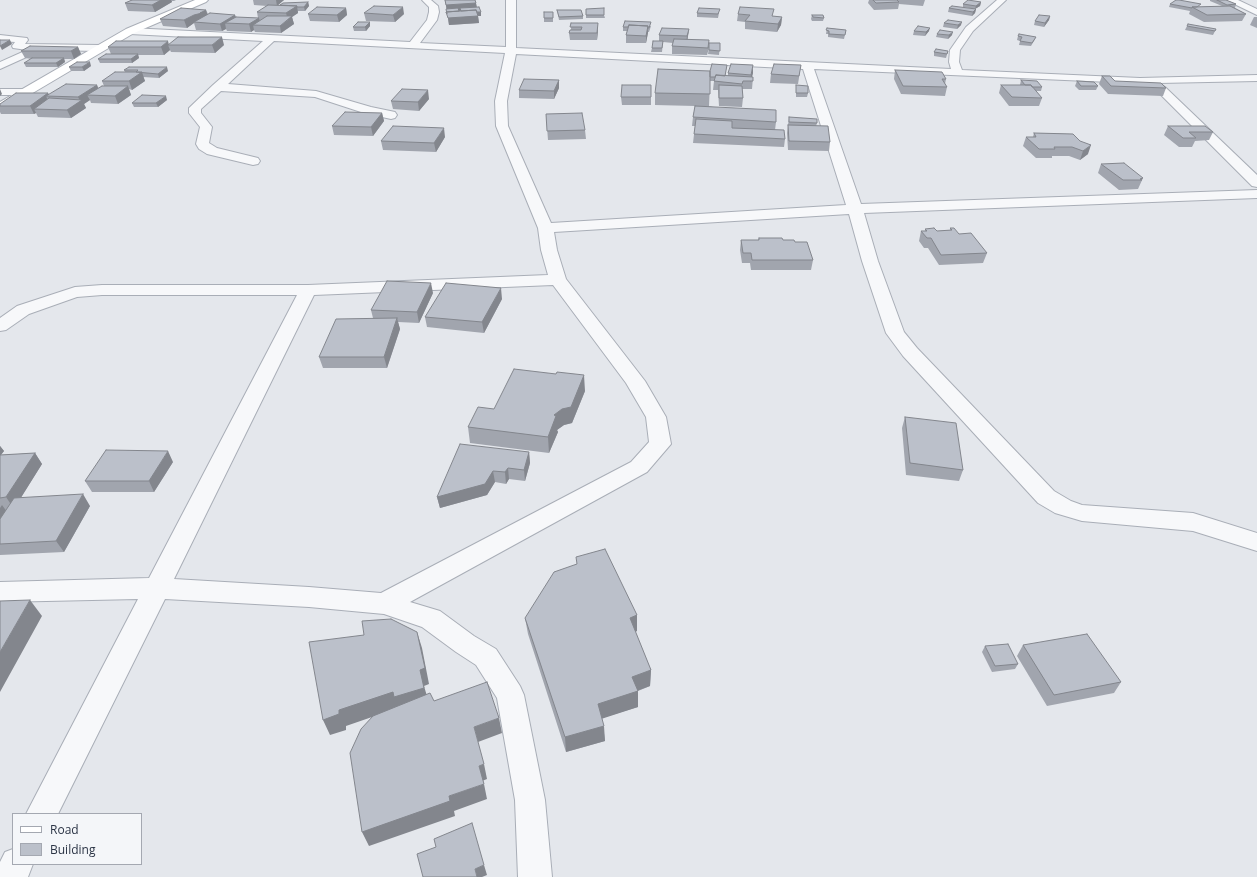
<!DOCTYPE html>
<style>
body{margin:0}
#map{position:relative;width:1257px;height:877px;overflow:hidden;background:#e4e7ec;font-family:"Open Sans",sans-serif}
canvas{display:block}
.legend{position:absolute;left:12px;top:813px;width:130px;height:52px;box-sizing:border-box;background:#f4f6f9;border:1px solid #a4a8b1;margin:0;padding:5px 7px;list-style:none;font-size:12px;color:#2b3445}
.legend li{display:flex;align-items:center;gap:8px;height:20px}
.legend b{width:20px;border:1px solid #a4a8b1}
</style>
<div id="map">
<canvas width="1257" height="877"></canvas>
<ul class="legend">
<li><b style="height:5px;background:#fff"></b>Road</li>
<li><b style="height:11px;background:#bbc0ca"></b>Building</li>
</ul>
</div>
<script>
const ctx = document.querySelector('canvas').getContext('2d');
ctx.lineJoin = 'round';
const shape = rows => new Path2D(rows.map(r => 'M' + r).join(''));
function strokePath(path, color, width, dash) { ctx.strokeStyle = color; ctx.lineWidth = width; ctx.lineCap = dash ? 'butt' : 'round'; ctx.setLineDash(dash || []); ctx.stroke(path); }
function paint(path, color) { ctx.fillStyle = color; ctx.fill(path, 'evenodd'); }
const street = shape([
 [422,0,431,0,438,6,439,12,437,20,420,43,506,47,506,0,516,0,516,48,951,69,949,62,950,50,966,27,997,0,1006,0,973,31,960,50,959,62,962,70,1140,78,1257,75,1257,81,1159,83,1165,87,1257,175,1257,187,1252,186,1157,91,1148,86,1133,83,814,69,861,204,1257,190,1257,198,864,213,878,261,904,332,917,348,1054,491,1071,501,1082,505,1193,513,1257,533,1257,551,1193,531,1082,521,1055,513,1038,503,903,356,886,333,862,261,849,214,554,232,557,250,566,279,645,381,666,417,671,444,647,472,410,602,440,611,474,636,496,649,520,686,524,695,545,800,552,877,518,877,515,800,497,698,476,665,456,652,422,627,384,614,309,607,165,599,58,814,26,814,138,599,0,602,0,582,149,578,297,295,102,295,77,297,29,314,6,330,0,331,0,318,17,306,75,287,102,285,308,285,548,275,541,250,538,228,496,126,495,101,505,53,274,41,228,84,316,91,371,107,395,112,397,115,395,118,391,119,364,113,315,97,221,91,201,109,201,113,212,127,209,143,217,148,258,158,260,161,258,164,253,165,207,154,199,149,196,144,200,127,189,113,189,108,213,85,263,41,130,34,125,31,130,28,410,42,427,20,429,12,429,7,422,0],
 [516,54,803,69,846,205,551,223,508,126,507,101,516,54],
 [553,285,626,383,646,417,649,442,631,462,381,593,309,587,174,579,314,295,553,285],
 [1226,0,1238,0,1257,9,1257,15,1226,0],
 [0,35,27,38,28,40,25,44,100,45,105,48,100,51,42,50,0,69,0,62,27,50,13,48,12,46,15,42,0,41,0,35],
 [0,89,24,89,28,90,30,92,28,94,24,95,0,95,0,89],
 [13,849,13,864,33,864,28,877,0,877,0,862,5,852,13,849]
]);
const secondary = shape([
 [195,0,208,0,206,2,134,33,4,110,0,111,0,102,126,29,195,0]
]);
strokePath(street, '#a9aeb7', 2);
strokePath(secondary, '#a9aeb7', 2);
paint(street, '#f7f8fa');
paint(secondary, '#fff');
paint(shape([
 [132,0,176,0,174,1,172,1,172,2,155,12,128,11,125,3],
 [253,0,284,0,278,5,308,2,309,6,305,11,298,11,298,13,292,17,294,24,281,33,255,32,254,30,251,32,227,31,226,29,222,31,196,30,194,23,187,28,163,26,160,19,206,10,208,14,235,15,236,17,258,18,257,12,267,6,254,5],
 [445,0,475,0,477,7,481,16,478,16,479,23,449,25],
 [869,0,897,0,898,1,898,0,925,0,923,6,899,4,898,9,874,10,868,3],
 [1210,0,1226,0,1236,4,1235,8,1246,14,1242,21,1204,22,1189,14,1190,11,1169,7,1170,4,1200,7,1222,6,1210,1],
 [981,2,980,6,975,9,963,7,963,4],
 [346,8,347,15,339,22,310,21,308,14],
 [949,8,976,9,975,13,972,16,948,12],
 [586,9,604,15,605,18,586,18],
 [557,10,583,16,583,19,559,20],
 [553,12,553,22,544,22,544,18],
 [364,13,404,14,395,22,366,21],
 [697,13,719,13,718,18,697,17],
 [738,14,782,17,781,25,777,32,745,29,745,22,737,21],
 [812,15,824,18,823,21,812,21,811,19],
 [1050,16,1049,20,1044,27,1034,25,1035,21],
 [1254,17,1257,17,1257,28,1250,25],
 [370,22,370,26,366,31,354,31,353,27],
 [571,23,598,30,597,40,570,40,569,33,571,30],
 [944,23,961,25,957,29,943,27],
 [651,26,649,32,648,32,646,43,626,43,626,35,627,31,623,31,623,27],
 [1187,26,1216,29,1213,35,1185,30],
 [827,28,846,30,844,39,828,37,828,34,826,34],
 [689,29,688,36,688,39,709,46,720,43,719,55,708,54,709,48,707,55,672,54,672,46,673,43,663,42,662,52,651,52,652,48,659,41,659,35],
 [914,31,929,31,925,36,913,35],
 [937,34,952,35,948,39,936,37],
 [1018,36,1036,37,1034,41,1031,46,1019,45,1020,41,1017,40],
 [169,44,224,45,215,53,171,52,170,50,164,55,138,55,139,58,132,63,100,63,98,59,111,54,108,47],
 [78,47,81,54,74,59,64,59,65,62,58,67,26,67,24,63,32,59,25,58,21,51],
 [948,51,946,58,934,56,934,52],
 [727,65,725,76,728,76,728,73,753,73,752,77,753,77,752,89,742,89,743,98,742,107,719,106,718,90,713,90,714,81,710,81,709,106,776,122,775,130,785,139,784,147,693,143,695,126,692,126,693,117,695,106,655,105,655,93,710,71],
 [801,65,798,84,770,83,771,74],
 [91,66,84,71,71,71,69,67],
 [124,70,168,71,159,78,143,77,145,81,132,90,129,89,131,95,118,104,91,103,90,100,84,104,86,108,71,118,38,117,36,113,34,114,1,114,0,112,0,104,48,93,49,95,97,85,98,88,104,86,102,81,125,72],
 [895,70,946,79,945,84,947,87,945,96,901,94,894,79],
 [1102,76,1115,81,1166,88,1163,96,1108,94,1099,84],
 [559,80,559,88,554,99,519,98,519,90],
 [1021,80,1042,87,1041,91,1036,91,1042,98,1039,106,1009,106,999,93,1001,85,1020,85],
 [1077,81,1098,86,1096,90,1079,90,1075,86],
 [796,85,808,93,807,97,796,97],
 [621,97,651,97,651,105,622,105],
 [429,99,419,111,393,109,391,101],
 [167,100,158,107,134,107,132,103],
 [382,113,384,121,373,136,334,135,332,126],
 [546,114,585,130,586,139,548,140],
 [789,117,817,123,816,126,830,142,829,151,788,150,787,133],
 [1168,126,1213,132,1209,140,1195,141,1192,147,1179,147,1164,135],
 [1034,133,1073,134,1088,154,1080,160,1069,156,1052,156,1052,158,1036,158,1023,146,1026,137,1033,137],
 [445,137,436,152,383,150,381,141],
 [1101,164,1143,178,1138,189,1119,190,1098,173],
 [950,228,987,253,983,263,939,265,928,248,924,248,919,241,921,231,925,231,925,229,937,231,950,230],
 [759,238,783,240,795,242,813,260,811,270,751,270,750,263,742,263,740,250,741,240,758,240],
 [433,293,419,323,398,322,400,329,387,368,323,368,319,357,373,318,371,310],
 [502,299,484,333,427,327,425,317],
 [585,391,572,423,564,425,557,430,558,432,549,453,470,443,468,427,494,409],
 [905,417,963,470,959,481,906,475,902,428],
 [0,446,4,451,1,455,35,453,42,464,21,497,90,506,64,552,0,555],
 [529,452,530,463,525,481,509,479,506,484,495,482,487,495,440,508,437,497],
 [173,462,154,492,92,492,85,481],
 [637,615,637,631,635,632,651,670,650,686,638,691,638,707,602,718,605,741,566,752,528,634,525,618],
 [1023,645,1121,682,1114,693,1047,706,1017,656],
 [985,646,1018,664,1015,669,992,672,982,652]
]), '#a1a5ae');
paint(shape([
 [161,0,171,0,172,2,155,12,152,5],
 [276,0,284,0,277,6],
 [308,2,309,6,305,11,304,7],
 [981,2,980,6,975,9,976,6],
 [476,3,477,10,460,8,461,11,447,12,446,5],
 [297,6,298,13,292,17,294,24,281,33,280,26,288,20,286,13],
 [403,7,404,14,395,22,393,15],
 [346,8,347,15,339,22,337,15],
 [976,9,975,13,972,16,973,12],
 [206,10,208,17,194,22,194,23,187,28,184,20,194,15],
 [481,12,481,16,478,16,479,23,449,25,448,18,462,13],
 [235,15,237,22,225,23,226,29,222,31,220,24],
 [1050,16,1049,20,1044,27,1045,23],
 [782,17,781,25,777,32,778,24],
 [259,18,261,25,253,25,254,30,251,32,249,24],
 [370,22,370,26,366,31,365,27],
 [962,22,961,25,957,29,958,25],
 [598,23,598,30,597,40,597,33],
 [648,26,648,33,646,43,646,36],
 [930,28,929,31,925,36,926,32],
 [689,29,688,36,686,43,687,36],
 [953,32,952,35,948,39,949,35],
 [222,37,224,45,215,53,212,45],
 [10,40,12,44,2,50,0,46],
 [168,41,169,45,168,45,170,50,164,55,161,47],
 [78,47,81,54,74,59,71,51],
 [138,54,139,58,132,63,131,59],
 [64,58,65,62,58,67,56,63],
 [90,62,91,66,84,71,82,67],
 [753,65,753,73,750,83,751,75],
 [167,67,168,71,159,78,158,74],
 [142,72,145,81,132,90,129,81],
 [559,80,559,88,554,99,554,91],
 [97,85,100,93,87,95,90,100,84,104,86,108,71,118,67,110,80,101,78,97],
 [128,86,131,95,118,104,115,96],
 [0,89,2,94,0,96],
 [428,90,429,99,419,111,418,102],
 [48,93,50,96,46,96,49,103,34,109,36,113,34,114,30,106],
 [166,96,167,100,158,107,156,103],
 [382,113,384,121,373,136,371,127],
 [444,128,445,137,436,152,434,143],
 [1091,145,1088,154,1080,160,1083,151],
 [431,283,433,293,419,323,417,312],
 [501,288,502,299,484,333,482,322],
 [397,318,400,329,387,368,384,357],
 [584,375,585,391,572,423,564,425,557,430,558,432,549,453,548,437,554,415,562,409],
 [0,446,4,451,0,456],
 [168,451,173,462,154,492,149,481],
 [529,452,530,463,525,481,524,470],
 [35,453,42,464,14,509,6,497],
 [508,468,509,479,506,484,505,472],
 [493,471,495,482,487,495,440,508,437,497],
 [83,494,90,506,64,552,56,541],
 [2,505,10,516,0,533,0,508],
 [30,600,42,616,0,692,0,652],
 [637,615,637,631,630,634,630,618],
 [417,632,422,648,429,684,424,686,429,703,398,708,346,726,346,730,330,735,323,720,339,710,420,670],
 [651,670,650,686,634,692,638,691,638,707,598,720,598,704,632,677],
 [499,718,502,733,478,742,474,727],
 [604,726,605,741,566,752,565,737],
 [484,764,487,779,482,781,479,766],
 [484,784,487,799,454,811,455,816,369,846,362,832,449,796],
 [484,865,487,875,482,877,477,877,475,869]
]), '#83868d');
const building = shape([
 [132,0,161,0,152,5,125,3,132,0],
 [445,0,475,0,476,3,446,5,445,0],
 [873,0,897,0,899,2,876,3,873,0],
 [968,0,981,2,976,6,963,4,968,0],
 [1176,0,1179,0,1201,4,1197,7,1192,7,1192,8,1170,4,1176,0],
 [1217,0,1226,0,1236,4,1227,5,1217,0],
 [308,2,304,7,297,7,297,6,280,5,283,3,308,2],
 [268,5,297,6,286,13,257,12,268,5],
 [374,6,403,7,393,15,364,13,374,6],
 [952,6,976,9,973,12,949,8,952,6],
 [1230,6,1246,14,1207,15,1192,7,1230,6],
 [317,7,346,8,337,15,308,14,317,7],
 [479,7,481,12,477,12,476,10,461,11,460,8,479,7],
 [740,7,774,9,772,16,782,17,778,24,745,21,750,15,738,14,740,7],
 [181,8,206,10,200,13,202,13,194,15,184,20,160,19,181,8],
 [458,8,459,11,446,12,447,14,446,9,458,8],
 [604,8,604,15,586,15,586,9,604,8],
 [699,8,720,9,718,14,697,13,699,8],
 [476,10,478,16,448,18,446,12,476,10],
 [557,10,581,10,583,16,559,17,557,10],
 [544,12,553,12,553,18,544,18,544,12],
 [210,13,235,15,220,24,194,22,210,13],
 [812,15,823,15,824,18,813,17,812,15],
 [1039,15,1050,16,1045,23,1035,21,1039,15],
 [267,16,292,16,280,26,253,25,267,16],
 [236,17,259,18,249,24,225,23,236,17],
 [948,20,962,22,958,25,944,23,948,20],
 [625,21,651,22,649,28,648,28,648,26,629,25,628,27,623,27,625,21],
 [358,22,370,22,365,27,353,27,358,22],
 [571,23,598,23,597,33,569,33,570,30,581,30,582,27,570,27,571,23],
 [1188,24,1216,29,1215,31,1187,26,1188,24],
 [629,25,648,26,646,36,626,35,629,25],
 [918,26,930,28,926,32,914,31,918,26],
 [662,28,689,29,687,36,659,35,662,28],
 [827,28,846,30,845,35,829,34,829,31,826,30,827,28],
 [940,30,953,32,949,35,937,34,940,30],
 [1019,34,1036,37,1032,43,1020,41,1022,37,1018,36,1019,34],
 [178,37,222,37,212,45,168,45,178,37],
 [674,39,709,40,708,48,672,46,674,39],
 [0,40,10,40,0,46,0,40],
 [116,41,168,41,161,47,108,47,116,41],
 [653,41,663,41,662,48,652,48,653,41],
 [709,43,720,43,720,51,709,50,709,43],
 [30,46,78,47,71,51,21,51,30,46],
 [936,49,948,51,947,54,934,52,936,49],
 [106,54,138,54,131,59,98,59,106,54],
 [32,58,64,58,56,63,24,63,32,58],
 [77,62,90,62,82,67,69,67,77,62],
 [712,64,727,65,725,76,716,75,715,77,710,77,710,71,712,64],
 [731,64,753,65,751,75,728,73,731,64],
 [774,64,801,65,799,76,771,74,774,64],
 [129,67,167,67,158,74,136,72,138,70,124,70,129,67],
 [658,69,710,71,710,94,655,93,658,69],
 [895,70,942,72,946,79,942,79,947,87,903,86,895,70],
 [115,72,142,72,129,81,102,81,115,72],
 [716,75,753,77,753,81,743,81,742,84,714,81,716,75],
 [1102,76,1110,76,1115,81,1161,83,1166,88,1111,86,1102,76],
 [524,79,559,80,554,91,519,90,524,79],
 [1021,80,1037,81,1042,87,1032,87,1031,85,1025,85,1021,80],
 [1077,81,1094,82,1098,86,1081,86,1077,81],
 [66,84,97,85,78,97,46,96,66,84],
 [622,85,651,85,651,97,621,97,622,85],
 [719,85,742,86,743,98,719,98,719,85],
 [796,85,808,86,808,93,796,93,796,85],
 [1001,85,1031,85,1042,98,1012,97,1001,85],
 [102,86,128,86,115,96,87,95,102,86],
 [402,89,428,90,418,102,391,101,402,89],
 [16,93,48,93,30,106,0,106,0,104,16,93],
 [142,95,166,96,156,103,132,103,142,95],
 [49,98,82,100,67,110,34,109,49,98],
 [695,106,776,110,776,122,693,117,695,106],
 [345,112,382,113,371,127,332,126,345,112],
 [582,113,585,130,547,131,546,114,582,113],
 [789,117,817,119,817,123,789,122,789,117],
 [696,119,732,121,732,128,784,130,785,139,694,134,696,119],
 [788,125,828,126,830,142,789,141,788,125],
 [393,126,444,128,434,143,381,141,393,126],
 [1168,126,1205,126,1213,132,1189,132,1196,138,1183,138,1168,126],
 [1034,133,1073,134,1080,141,1091,145,1083,151,1072,147,1054,147,1055,149,1039,149,1026,137,1036,137,1034,133],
 [1124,163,1143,178,1140,179,1142,180,1123,180,1101,164,1124,163],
 [934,228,937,231,952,230,950,228,954,228,959,234,971,233,987,253,941,255,931,238,927,238,921,231,927,231,925,229,934,228],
 [759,238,782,238,783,240,794,240,795,242,807,242,813,260,752,260,751,253,743,253,741,240,759,240,759,238],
 [387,281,431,283,417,312,371,310,387,281],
 [446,283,501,288,482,322,425,317,446,283],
 [397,318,384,357,319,357,336,319,397,318],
 [514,369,556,374,557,372,584,375,571,407,562,409,554,415,556,416,548,437,468,427,478,407,494,409,514,369],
 [905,417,956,423,963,470,910,463,905,417],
 [460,444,529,452,524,470,508,468,505,472,493,471,485,484,437,497,460,444],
 [106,450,168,451,149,481,85,481,106,450],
 [35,453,6,497,0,498,0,455,35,453],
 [83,494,56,541,0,544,0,519,14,498,83,494],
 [605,549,637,615,630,618,651,670,632,677,638,691,598,704,604,726,565,737,525,618,554,572,577,564,576,557,605,549],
 [30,600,0,652,0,601,30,600],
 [391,619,417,632,425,668,420,670,424,688,394,697,393,692,339,710,339,714,323,720,309,642,364,635,362,621,391,619],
 [1087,634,1121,682,1054,695,1023,645,1087,634],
 [1008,644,1018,664,995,666,985,646,1008,644],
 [487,682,499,718,474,727,484,764,479,766,484,784,449,796,450,801,362,832,350,753,361,729,373,716,430,693,434,701,487,682],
 [472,823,484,865,475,869,477,877,423,877,417,854,436,847,434,839,472,823]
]);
paint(building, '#bbc0ca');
strokePath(building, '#83868d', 1);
</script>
